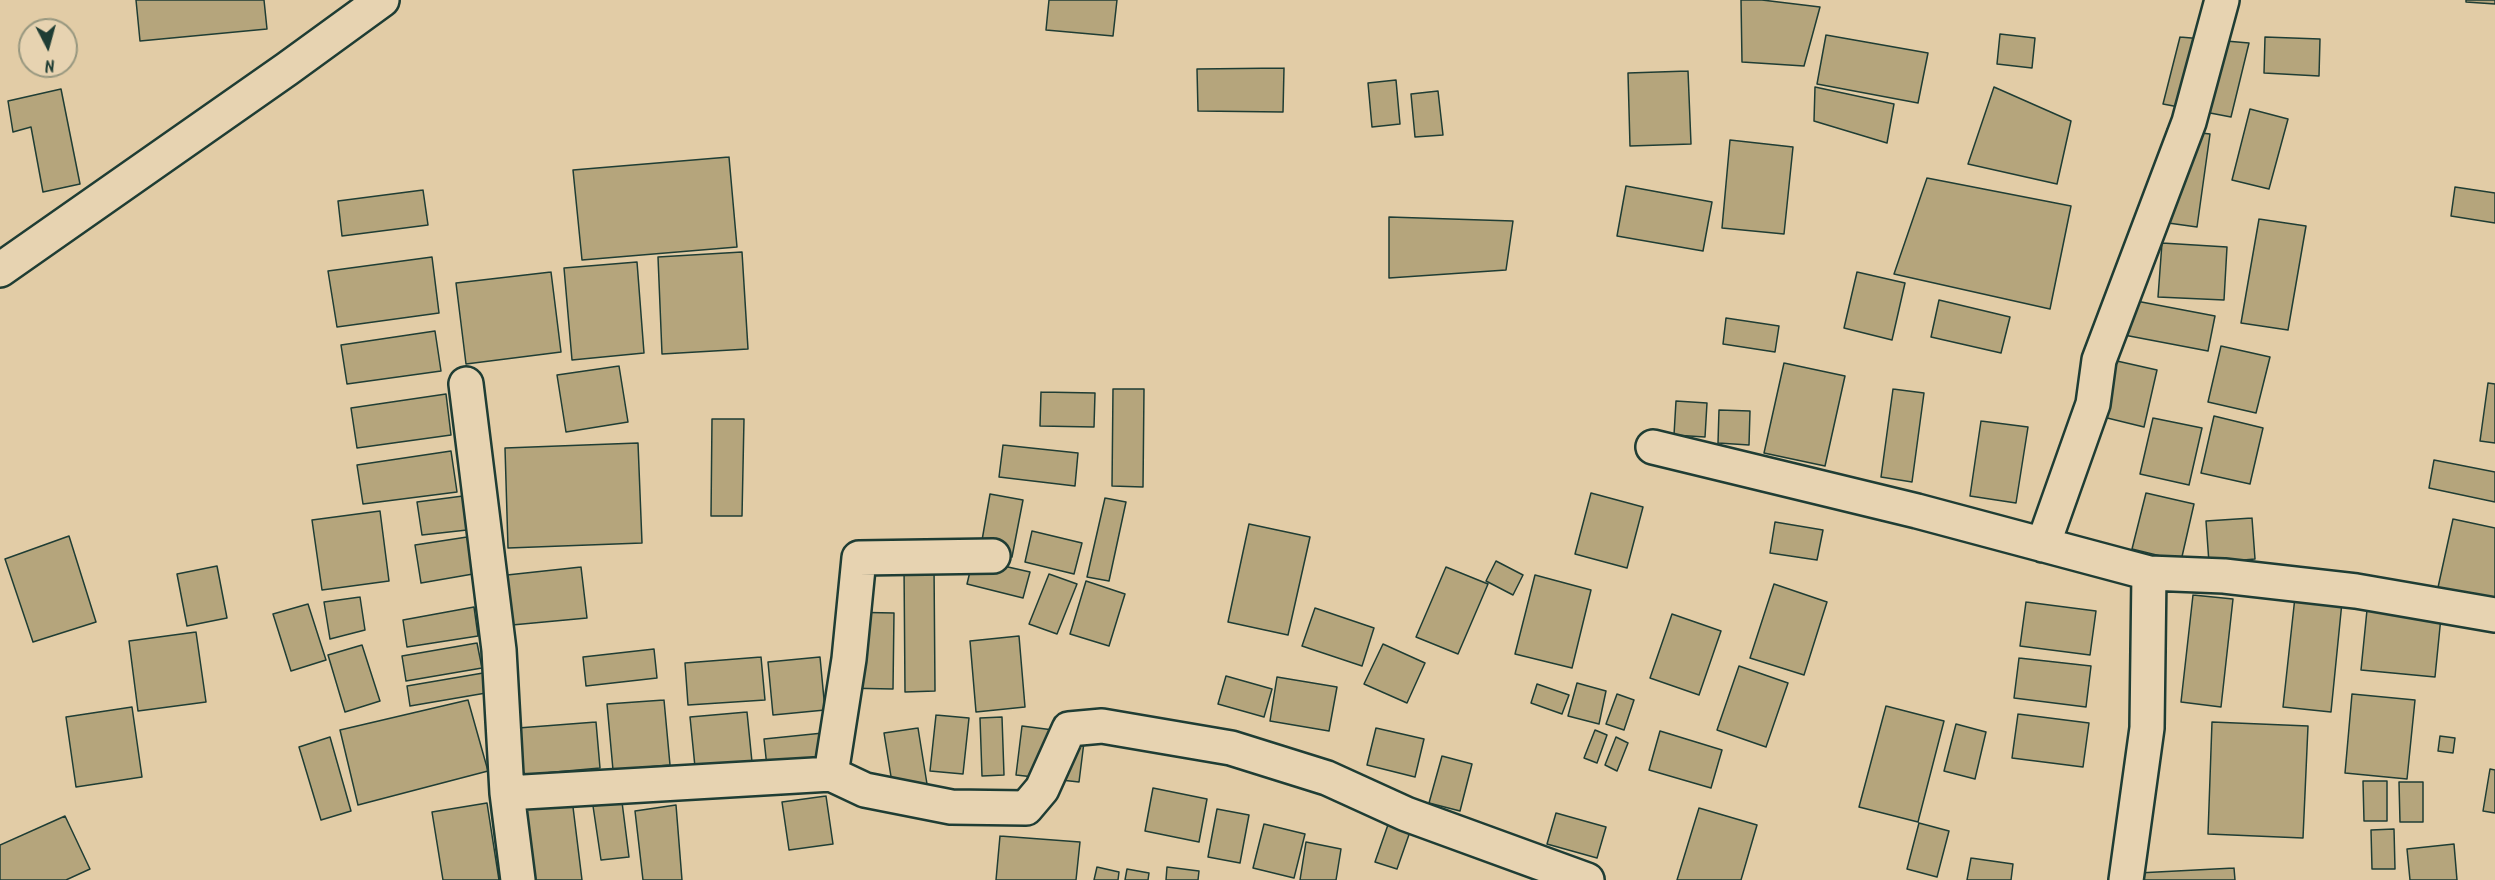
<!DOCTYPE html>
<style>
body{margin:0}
#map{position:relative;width:2495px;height:880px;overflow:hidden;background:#e2cca6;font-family:Kalam,sans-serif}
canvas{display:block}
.north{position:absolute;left:18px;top:18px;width:60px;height:60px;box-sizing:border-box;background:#e7d3b1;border:2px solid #97977f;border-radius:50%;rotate:174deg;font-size:16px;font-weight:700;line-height:24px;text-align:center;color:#1f3d34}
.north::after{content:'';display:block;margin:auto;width:21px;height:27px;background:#1f3d34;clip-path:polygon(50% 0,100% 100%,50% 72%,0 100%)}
</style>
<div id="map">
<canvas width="2495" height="880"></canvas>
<div class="north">N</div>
</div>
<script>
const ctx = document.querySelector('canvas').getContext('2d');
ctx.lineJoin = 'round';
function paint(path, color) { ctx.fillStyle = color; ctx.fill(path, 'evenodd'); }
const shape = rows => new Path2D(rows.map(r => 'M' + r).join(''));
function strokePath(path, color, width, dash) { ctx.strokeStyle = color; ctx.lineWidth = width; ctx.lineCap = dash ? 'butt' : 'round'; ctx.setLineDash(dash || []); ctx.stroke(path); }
const building = shape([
 [136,0,264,0,267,29,140,41,136,0],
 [1049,0,1117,0,1113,36,1046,30,1049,0],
 [1741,0,1762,0,1820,7,1804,66,1742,62,1741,0],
 [2466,0,2495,0,2495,4,2466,2,2466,0],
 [2000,34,2035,38,2032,68,1997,64,2000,34],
 [1826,35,1928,53,1918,103,1817,84,1826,35],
 [2180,37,2249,43,2231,117,2163,104,2180,37],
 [2265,37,2320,39,2319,76,2264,73,2265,37],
 [1284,68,1283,112,1198,111,1197,69,1284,68],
 [1688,71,1691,144,1630,146,1628,73,1688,71],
 [1396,80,1400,124,1372,127,1368,83,1396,80],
 [1815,87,1894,104,1887,143,1814,121,1815,87],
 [1994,87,2071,121,2057,184,1968,164,1994,87],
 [61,89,80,184,43,192,31,127,13,132,8,101,61,89],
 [1438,91,1443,135,1415,137,1411,94,1438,91],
 [2250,109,2288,119,2269,189,2232,180,2250,109],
 [2167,129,2210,134,2197,227,2154,221,2167,129],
 [1730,140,1793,147,1784,234,1722,228,1730,140],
 [729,157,737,247,582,260,573,170,729,157],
 [1927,178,2071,206,2050,309,1894,274,1927,178],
 [1626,186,1712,202,1703,251,1617,236,1626,186],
 [2455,187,2495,193,2495,223,2451,216,2455,187],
 [423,190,428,225,342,236,338,201,423,190],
 [1389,217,1513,221,1506,270,1389,278,1389,217],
 [2259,219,2306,226,2288,330,2241,323,2259,219],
 [2162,243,2227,247,2224,300,2158,297,2162,243],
 [742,252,748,349,662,354,658,257,742,252],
 [432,257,439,313,337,327,328,271,432,257],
 [637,262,644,353,572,360,564,268,637,262],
 [551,272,561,352,466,364,456,283,551,272],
 [1857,272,1905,283,1892,340,1844,328,1857,272],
 [1939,300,2010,317,2001,353,1931,337,1939,300],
 [2131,300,2215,316,2208,351,2124,335,2131,300],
 [1726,318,1779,326,1775,352,1723,344,1726,318],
 [435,331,441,371,347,384,341,345,435,331],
 [2221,346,2270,357,2256,413,2208,402,2221,346],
 [2108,359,2157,370,2144,427,2095,415,2108,359],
 [1784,363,1845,376,1825,466,1764,453,1784,363],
 [619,366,628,422,566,432,557,375,619,366],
 [2488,383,2495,384,2495,443,2480,441,2488,383],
 [1113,389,1144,389,1143,487,1112,486,1113,389],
 [1893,389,1924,393,1912,482,1881,477,1893,389],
 [1041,392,1095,393,1094,427,1040,426,1041,392],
 [446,394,451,435,357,448,351,408,446,394],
 [1676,401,1707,403,1705,437,1674,435,1676,401],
 [1719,410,1750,411,1749,445,1718,443,1719,410],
 [2214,416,2263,428,2250,484,2201,473,2214,416],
 [2153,418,2202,428,2189,485,2140,474,2153,418],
 [712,419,744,419,742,516,711,516,712,419],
 [1981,421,2028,427,2016,503,1970,496,1981,421],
 [638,443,642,543,508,548,505,448,638,443],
 [1003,445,1078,453,1075,486,999,477,1003,445],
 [451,451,457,492,363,504,357,465,451,451],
 [2434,460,2495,472,2495,502,2429,488,2434,460],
 [1591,493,1643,507,1627,568,1575,554,1591,493],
 [2146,493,2194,504,2181,561,2132,549,2146,493],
 [990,494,1023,500,1012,557,980,552,990,494],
 [463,496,467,530,422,535,417,502,463,496],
 [1105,498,1126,502,1109,581,1087,577,1105,498],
 [380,511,389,581,322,590,312,520,380,511],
 [2252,518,2255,559,2209,563,2206,521,2252,518],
 [2453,519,2495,528,2495,604,2437,592,2453,519],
 [1775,522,1823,530,1817,560,1770,553,1775,522],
 [1249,524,1310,537,1288,635,1228,622,1249,524],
 [1032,531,1082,543,1074,574,1025,562,1032,531],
 [69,536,96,622,33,642,5,559,69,536],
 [467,537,473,574,421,583,415,545,467,537],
 [973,559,1030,572,1023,598,967,584,973,559],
 [1496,561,1523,575,1513,595,1486,581,1496,561],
 [904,565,934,565,935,691,905,692,904,565],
 [217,566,227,618,187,626,177,574,217,566],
 [581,567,587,618,512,625,507,575,581,567],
 [1446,567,1488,584,1458,654,1416,637,1446,567],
 [1049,574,1077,584,1057,634,1029,624,1049,574],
 [1535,575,1591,590,1572,668,1515,654,1535,575],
 [1086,581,1125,594,1109,646,1070,634,1086,581],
 [1774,584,1827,602,1804,675,1750,658,1774,584],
 [2193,595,2233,599,2221,707,2181,702,2193,595],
 [360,597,365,630,330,639,324,602,360,597],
 [2295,597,2342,602,2331,712,2283,707,2295,597],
 [2026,602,2096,611,2090,655,2020,646,2026,602],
 [308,604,326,660,291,671,273,614,308,604],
 [474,607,478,636,407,647,403,620,474,607],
 [1315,608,1374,628,1362,666,1302,646,1315,608],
 [2367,610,2441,617,2435,677,2361,670,2367,610],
 [843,612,894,613,893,689,842,688,843,612],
 [1672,614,1721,631,1699,695,1650,678,1672,614],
 [196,632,206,702,138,711,129,641,196,632],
 [1019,636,1025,707,976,712,970,641,1019,636],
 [477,643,482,668,406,681,402,656,477,643],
 [1383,644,1425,663,1407,703,1364,684,1383,644],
 [362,645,380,701,345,712,328,655,362,645],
 [654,649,657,678,586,686,583,657,654,649],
 [761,657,765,700,688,705,685,663,761,657],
 [820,657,825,710,773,715,768,662,820,657],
 [2019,658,2091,666,2086,707,2014,698,2019,658],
 [1739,666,1788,683,1766,747,1717,730,1739,666],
 [483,673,486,693,410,706,407,686,483,673],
 [1226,676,1272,689,1264,717,1218,704,1226,676],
 [1277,677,1337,687,1329,731,1270,721,1277,677],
 [1577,683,1606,691,1599,724,1568,716,1577,683],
 [1537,684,1569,695,1562,714,1531,703,1537,684],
 [1617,694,1634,700,1624,730,1606,724,1617,694],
 [2352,694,2415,700,2407,779,2345,773,2352,694],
 [468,700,488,771,358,805,340,730,468,700],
 [664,700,670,765,613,770,607,704,664,700],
 [1886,706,1944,721,1918,822,1859,807,1886,706],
 [132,707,142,777,76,787,66,717,132,707],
 [747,712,752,762,695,767,690,717,747,712],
 [2018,714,2089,723,2083,767,2012,758,2018,714],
 [936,715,969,718,963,774,930,771,936,715],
 [1002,717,1004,775,982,776,980,718,1002,717],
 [596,722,600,768,522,775,518,728,596,722],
 [2212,722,2308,726,2303,838,2208,834,2212,722],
 [1956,724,1986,732,1975,779,1944,771,1956,724],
 [1022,726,1085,734,1079,782,1016,775,1022,726],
 [918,728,927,784,893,789,884,733,918,728],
 [1376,728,1424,739,1415,777,1367,765,1376,728],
 [1595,730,1607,735,1597,763,1584,758,1595,730],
 [1660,731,1722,750,1711,788,1649,770,1660,731],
 [823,733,826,761,767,767,764,739,823,733],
 [2440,736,2455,738,2453,753,2438,751,2440,736],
 [330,737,351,811,321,820,299,747,330,737],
 [1616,737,1628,743,1617,771,1605,765,1616,737],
 [1442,756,1472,764,1460,811,1429,803,1442,756],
 [2490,769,2495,770,2495,813,2483,811,2490,769],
 [2363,781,2387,781,2387,821,2364,821,2363,781],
 [2399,782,2423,782,2423,822,2400,822,2399,782],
 [1153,788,1207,799,1199,842,1145,831,1153,788],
 [826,796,833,844,789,850,782,802,826,796],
 [572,799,582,880,525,880,516,802,572,799],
 [622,802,629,857,601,860,593,806,622,802],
 [487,803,499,880,443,880,432,812,487,803],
 [676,805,682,880,643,880,635,811,676,805],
 [1699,808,1757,825,1741,880,1677,880,1699,808],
 [1217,809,1249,815,1240,863,1208,857,1217,809],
 [1556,813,1606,827,1597,858,1547,844,1556,813],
 [65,816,90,869,66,880,0,880,0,845,65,816],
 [1390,819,1412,826,1397,869,1375,862,1390,819],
 [1919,823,1949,831,1937,877,1907,869,1919,823],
 [1264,824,1305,834,1294,878,1253,868,1264,824],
 [2394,829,2395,869,2372,869,2371,830,2394,829],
 [1000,836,1080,842,1076,880,996,880,1000,836],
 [1306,842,1341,849,1336,880,1300,880,1306,842],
 [2454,844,2457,880,2410,880,2407,849,2454,844],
 [1971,858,2013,864,2011,880,1967,880,1971,858],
 [1097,867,1119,872,1118,880,1094,880,1097,867],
 [1167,867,1199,871,1198,880,1166,880,1167,867],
 [2234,868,2235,880,2139,880,2138,873,2234,868],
 [1127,869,1149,873,1148,880,1125,880,1127,869]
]);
paint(building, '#b5a57c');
strokePath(building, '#1f3d34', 1.5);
const minor = shape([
 [0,270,287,69,382,0],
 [466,384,499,650,507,793],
 [1653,447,1917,511,2149,573],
 [2043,545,2093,404,2099,360,2189,122,2222,0],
 [993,556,859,558,849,659,831,774,865,790,951,807,1026,808,1042,789,1069,729,1102,726,1231,748,1327,778,1406,814,1587,880],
 [518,880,507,793,831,774],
 [2126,880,2147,728,2149,573,2224,576,2356,591,2495,615]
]);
strokePath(minor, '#1f3d34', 38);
strokePath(minor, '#e7d3b1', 33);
</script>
